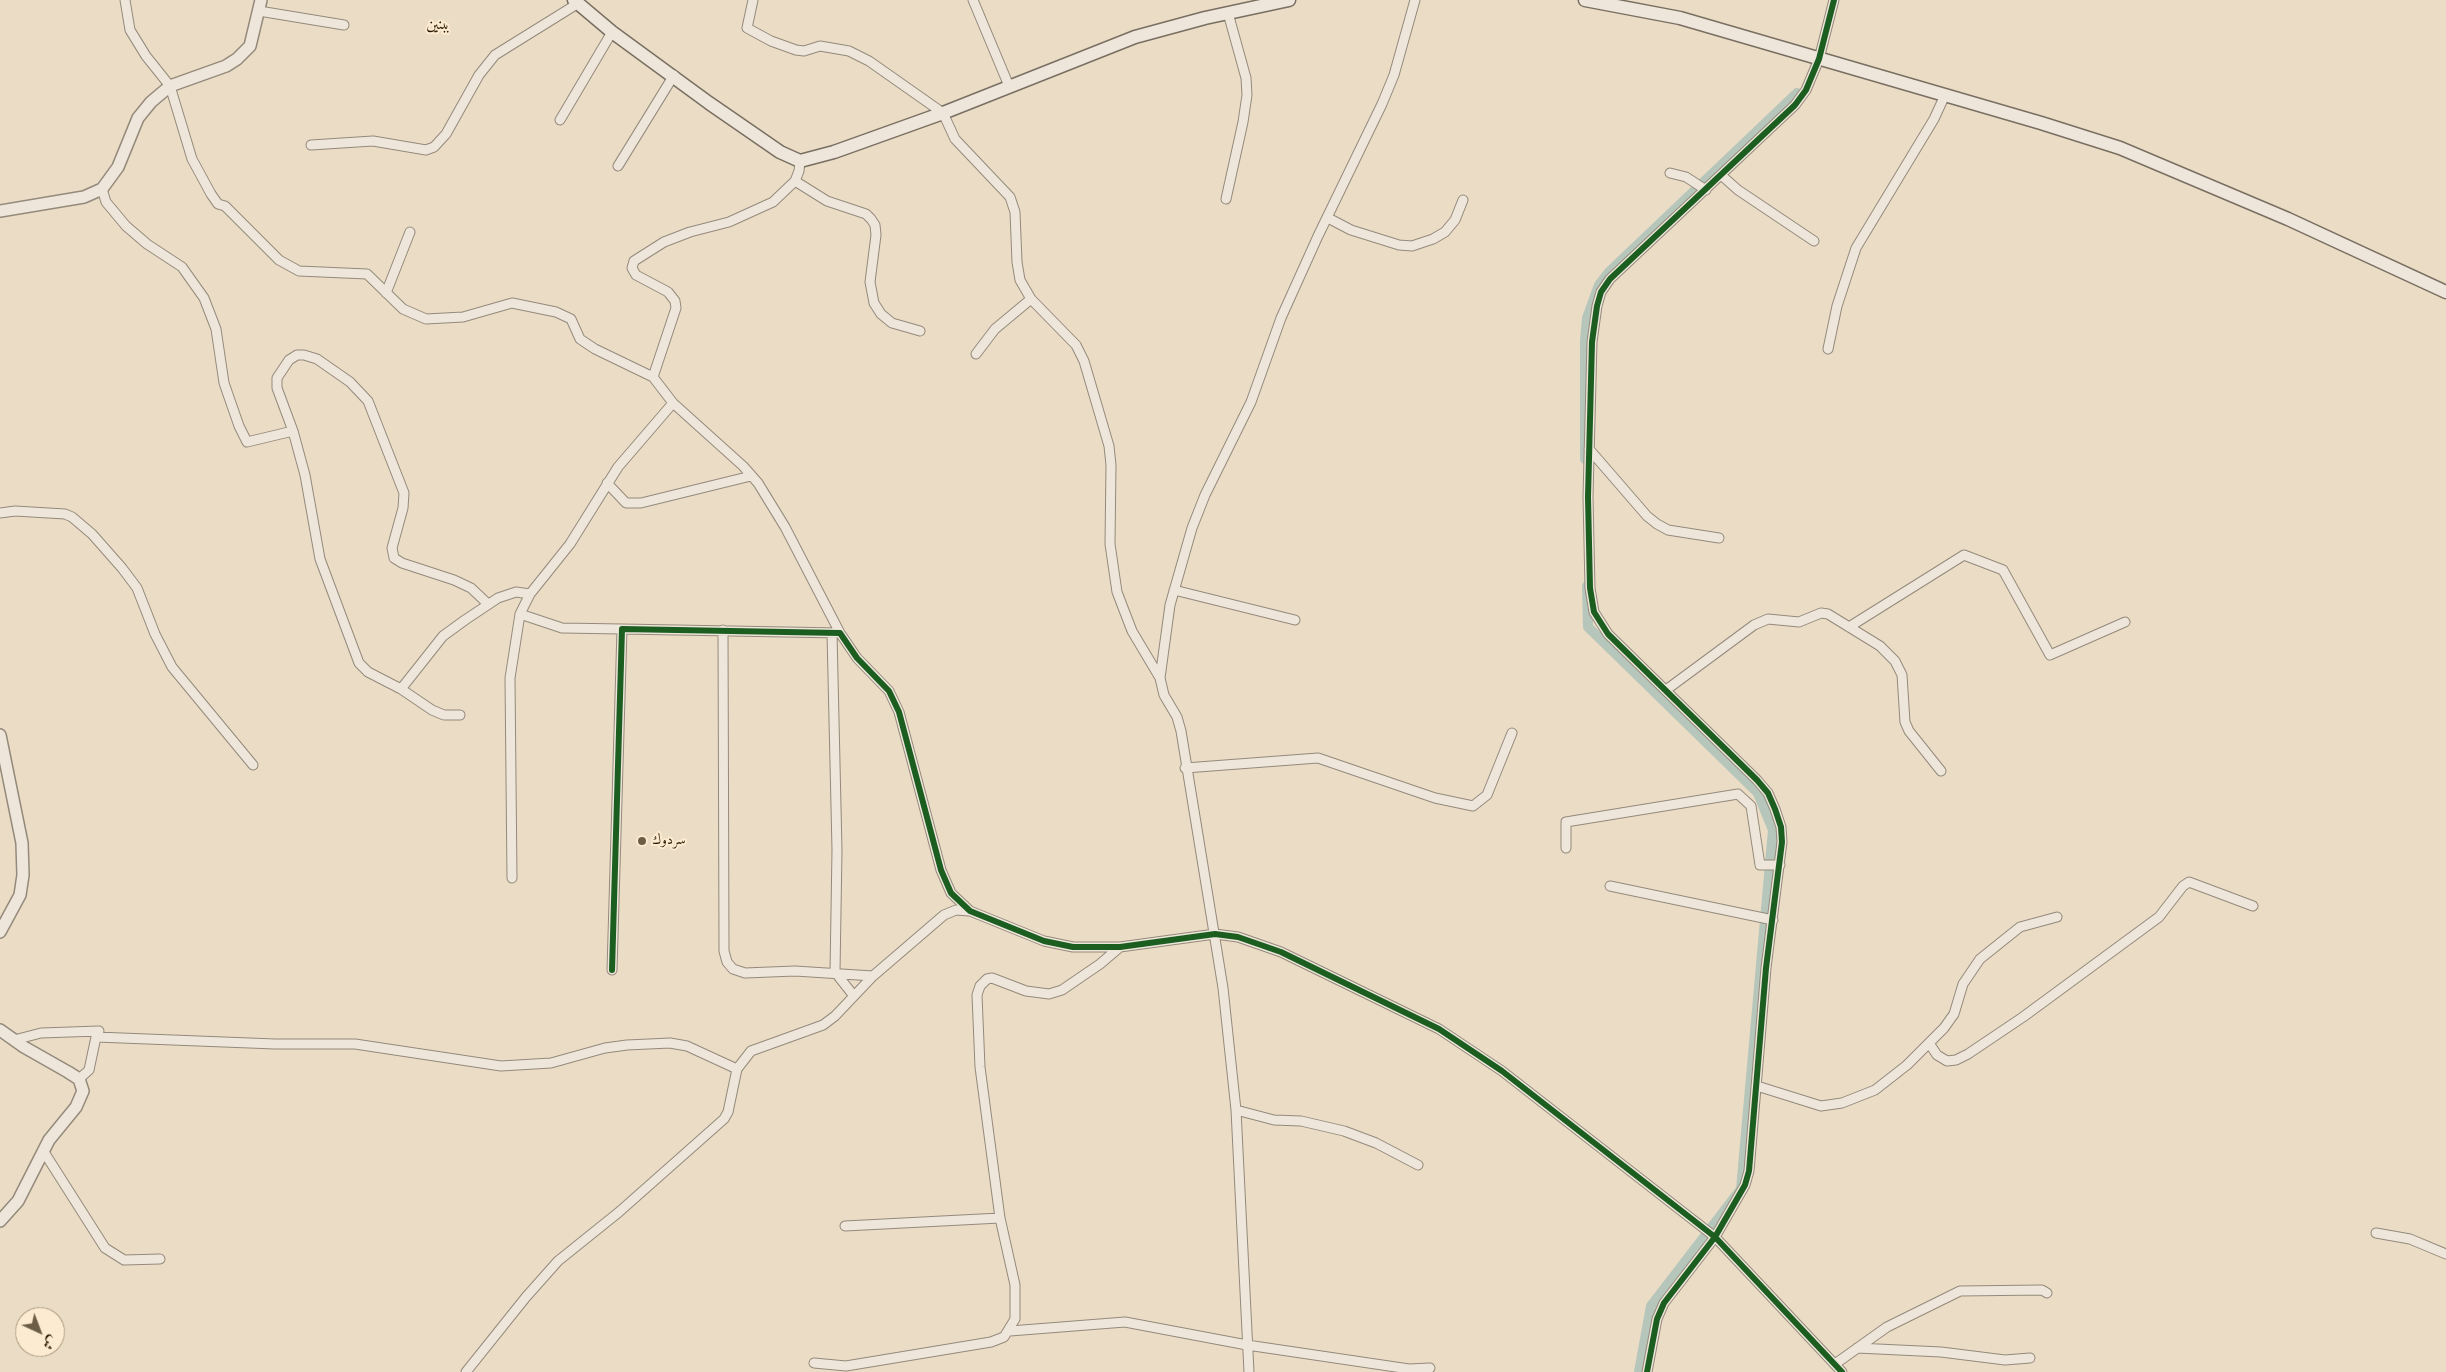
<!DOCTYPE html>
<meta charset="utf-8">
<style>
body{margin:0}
#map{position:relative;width:2446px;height:1372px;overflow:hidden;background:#ebdcc6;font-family:Alegreya,Amiri,serif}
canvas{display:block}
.north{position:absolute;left:15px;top:1307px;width:50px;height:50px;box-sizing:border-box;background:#fcebd0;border:1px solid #a7977e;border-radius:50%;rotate:137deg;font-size:14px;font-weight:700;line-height:20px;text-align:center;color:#271802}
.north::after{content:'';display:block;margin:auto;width:18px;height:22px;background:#6c5d47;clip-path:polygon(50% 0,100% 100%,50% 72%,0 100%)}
</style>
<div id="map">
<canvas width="2446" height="1372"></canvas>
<div class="north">ش</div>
</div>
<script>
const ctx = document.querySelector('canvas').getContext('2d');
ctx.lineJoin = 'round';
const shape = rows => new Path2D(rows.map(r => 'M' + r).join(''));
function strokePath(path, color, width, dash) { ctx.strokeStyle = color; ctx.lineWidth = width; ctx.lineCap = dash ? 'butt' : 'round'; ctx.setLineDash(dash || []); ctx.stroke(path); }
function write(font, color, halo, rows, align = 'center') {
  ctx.font = font + ' Alegreya,Amiri,serif'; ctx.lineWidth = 4; ctx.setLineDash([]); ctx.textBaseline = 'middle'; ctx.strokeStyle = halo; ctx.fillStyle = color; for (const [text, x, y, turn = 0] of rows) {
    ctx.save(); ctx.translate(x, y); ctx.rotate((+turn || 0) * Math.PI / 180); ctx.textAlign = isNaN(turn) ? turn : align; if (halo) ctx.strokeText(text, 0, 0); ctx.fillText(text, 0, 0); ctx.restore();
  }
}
strokePath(shape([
 [1585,459,1585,341,1587,318,1599,285,1609,272,1797,93],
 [1587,586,1588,627,1758,793,1773,830,1741,1189,1651,1306,1639,1372]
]), '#b6c6ba', 10);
const minor = shape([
 [125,0,130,30,146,56,170,86,192,159,211,194,218,204,225,206,279,260,299,271,367,274,403,309,426,319,463,317,512,303,556,312,571,319,580,339,595,349,653,377],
 [753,0,747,28,771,41,796,50,804,51,820,46,849,51,869,61,943,113,955,139,1010,197,1015,212,1017,262,1020,280,1031,299,1076,345,1084,361,1109,446,1111,465,1110,544,1117,592,1132,631,1160,678],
 [973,0,1009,86],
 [259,11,344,25],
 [560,120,612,32],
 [311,145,373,141,426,150,434,147,446,134,479,75,495,55,577,4],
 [618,166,674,75],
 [1670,173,1686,177,1706,190],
 [1721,175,1738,190,1814,241],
 [795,181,827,201,866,214,871,219,875,225,876,235,870,282,874,303,881,314,892,323,920,331],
 [102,189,106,202,126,226,147,244,182,267,204,298,216,329,224,383,239,426,247,442,293,431],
 [1226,199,1243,122,1247,95,1246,78,1228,13],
 [1328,218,1351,230,1399,245,1412,246,1433,239,1445,232,1455,220,1463,200],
 [386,293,410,232],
 [1828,349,1837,306,1856,248,1934,119,1945,95],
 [976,354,995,329,1031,299],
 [673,403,743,466,758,483,785,527,840,633],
 [1589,449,1647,516,1657,524,1668,530,1719,538],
 [607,483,626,503,641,503,751,476],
 [0,513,15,511,65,514,72,517,92,534,122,568,137,588,155,634,172,667,253,765],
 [1174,590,1295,620],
 [530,594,570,544,618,467,673,403,653,377,676,308,675,301,668,292,636,275,632,268,634,261,664,242,690,232,729,222,773,202,795,181,799,171,800,161],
 [520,614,562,628,622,629],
 [1849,627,1964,555,2003,570,2050,655,2125,622],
 [723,630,724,951,727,962,733,969,745,973,795,971,873,976],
 [832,633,837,850,835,972,854,996],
 [401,689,368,672,359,663,320,559,305,475,293,431,277,388,277,378,289,360,297,355,304,355,317,359,350,382,368,401,404,493,403,508,392,548,394,558,402,563,454,580,471,588,488,604],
 [1666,690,1754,625,1768,619,1799,622,1821,613,1828,614,1880,646,1895,661,1902,675,1905,722,1909,731,1941,771],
 [460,715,444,715,432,710,401,689,443,636,465,620,498,598,516,592,530,594,520,614,510,678,512,878],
 [1185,768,1318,758,1435,798,1473,806,1487,795,1512,733],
 [1566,848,1566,822,1738,794,1751,806,1760,865,1780,865],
 [1610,886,1773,920],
 [612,970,622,629,840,633,857,658,889,691,899,712,941,870,951,893,970,911,1044,941,1073,947,1120,947,1215,934,1238,937,1281,952,1439,1029,1502,1071,1715,1237,1842,1372],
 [14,1040,41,1033,99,1031],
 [1929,1043,1937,1055,1947,1061,1956,1060,1968,1054,2023,1017,2159,917,2183,886,2189,882,2253,906],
 [79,1079,89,1070,96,1037,275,1044,355,1044,501,1066,551,1063,605,1048,627,1045,670,1043,687,1046,737,1069],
 [1757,1086,1821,1106,1842,1103,1875,1090,1907,1065,1944,1028,1954,1014,1963,984,1980,959,2020,927,2057,917],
 [1236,1110,1274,1120,1301,1121,1344,1131,1376,1143,1418,1165],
 [44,1152,105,1248,124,1260,160,1259],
 [845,1226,1000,1218,980,1067,977,995,980,986,987,979,992,978,1026,991,1049,994,1062,990,1100,964,1120,947],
 [2376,1233,2410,1239,2446,1254],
 [1010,1331,1125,1322,1247,1345,1409,1369,1430,1368],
 [1857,1348,1941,1352,2005,1360,2030,1358],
 [814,1363,846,1366,991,1342,1004,1337,1015,1319,1015,1285,1000,1218],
 [1835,1364,1887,1327,1960,1291,2042,1290,2047,1293],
 [466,1372,526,1297,558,1261,619,1212,724,1119,728,1112,737,1069,751,1051,823,1025,835,1016,873,976,944,915,956,910,969,911],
 [1249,1372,1236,1110,1223,988,1181,731,1177,717,1164,695,1160,678,1170,605,1192,528,1205,495,1251,402,1281,318,1318,236,1382,104,1394,75,1415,0],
 [1647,1372,1657,1319,1664,1303,1715,1237,1745,1185,1749,1171,1766,968,1782,842,1781,827,1775,809,1768,793,1757,780,1608,634,1594,612,1590,588,1588,497,1592,342,1597,306,1601,292,1610,279,1795,105,1806,90,1819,59,1834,0]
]);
const tertiary = shape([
 [0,211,84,197,102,189,118,167,138,118,151,102,170,86,226,66,237,59,250,46,261,0],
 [0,735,22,843,23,875,20,895,0,932],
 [0,1030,24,1047,68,1072,79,1079,83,1091,76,1107,49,1140,18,1201,0,1221]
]);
const secondary = shape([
 [574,0,612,32,709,103,780,152,800,161,834,152,943,113,1135,37,1205,18,1289,0],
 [1585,0,1680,18,2041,123,2120,148,2288,219,2446,292]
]);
strokePath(minor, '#948a7b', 11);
strokePath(tertiary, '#948a7b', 14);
strokePath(secondary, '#796f61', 15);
strokePath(minor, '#eee6da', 9);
strokePath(tertiary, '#eee6da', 11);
strokePath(secondary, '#eee6da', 12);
strokePath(shape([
 [612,970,622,629,840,633,857,658,889,691,899,712,941,870,951,893,970,911,1044,941,1073,947,1120,947,1215,934,1238,937,1281,952,1439,1029,1502,1071,1715,1237,1842,1372],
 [1647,1372,1657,1319,1664,1303,1715,1237,1745,1185,1749,1171,1766,968,1782,842,1781,827,1775,809,1768,793,1757,780,1608,634,1594,612,1590,588,1588,497,1592,342,1597,306,1601,292,1610,279,1795,105,1806,90,1819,59,1834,0]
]), '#1b5e20', 6);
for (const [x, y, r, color] of [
 [642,841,5,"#6c5d47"]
]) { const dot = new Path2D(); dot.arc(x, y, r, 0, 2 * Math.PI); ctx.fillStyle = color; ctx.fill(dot); strokePath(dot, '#fcebd0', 2); }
write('14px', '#271802', '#fcebd0', [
 ["سردوك",652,841]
], 'left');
write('16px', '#271802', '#fcebd0', [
 ["ببنين",438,25]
]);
</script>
